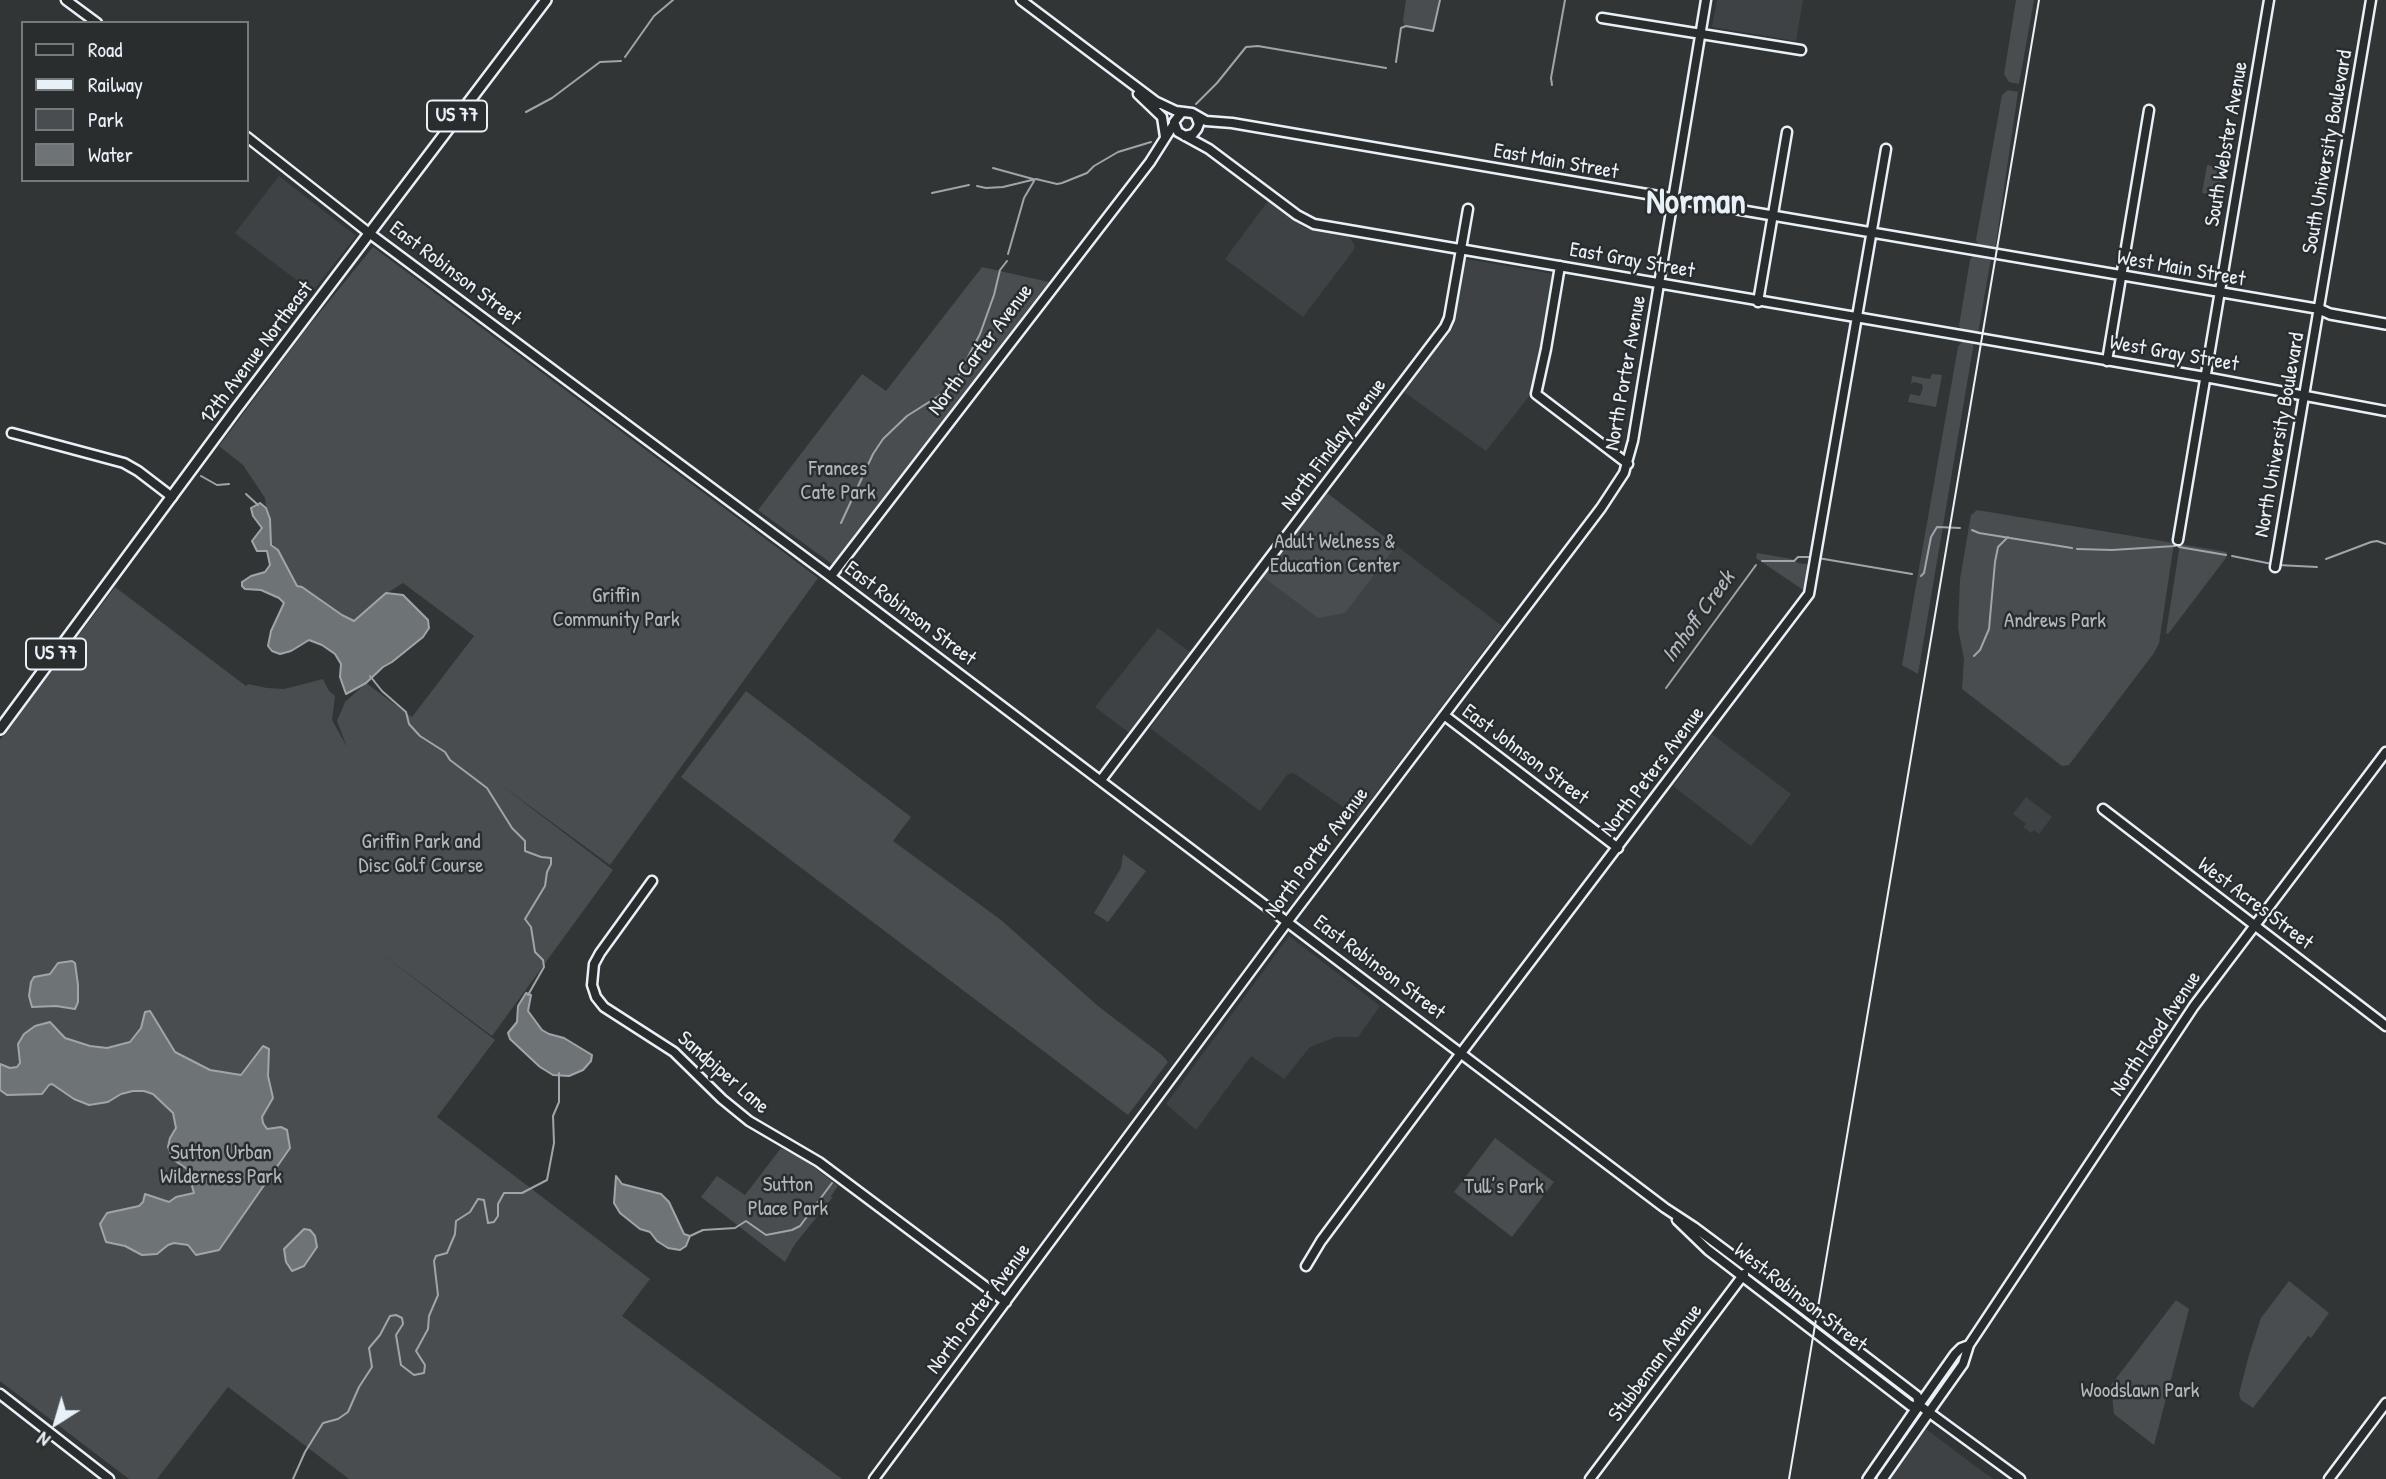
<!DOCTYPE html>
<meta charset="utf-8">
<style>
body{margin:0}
#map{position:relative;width:2386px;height:1479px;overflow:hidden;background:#323536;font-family:"Patrick Hand",sans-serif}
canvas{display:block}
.legend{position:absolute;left:21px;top:21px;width:228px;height:161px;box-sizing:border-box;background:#2a2d2e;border:2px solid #767b7f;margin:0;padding:9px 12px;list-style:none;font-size:21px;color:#e8f1f8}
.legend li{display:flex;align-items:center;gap:14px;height:35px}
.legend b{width:35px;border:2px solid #767b7f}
.north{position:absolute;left:21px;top:1388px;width:70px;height:70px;-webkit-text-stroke:5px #2a2d2e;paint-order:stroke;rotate:217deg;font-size:19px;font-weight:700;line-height:28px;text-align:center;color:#e8f1f8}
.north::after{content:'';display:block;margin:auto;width:24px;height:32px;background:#e8f1f8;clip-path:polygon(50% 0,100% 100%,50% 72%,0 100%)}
</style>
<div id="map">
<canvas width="2386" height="1479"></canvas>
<ul class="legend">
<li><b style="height:9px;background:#2a2d2e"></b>Road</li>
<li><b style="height:9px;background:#e8f1f8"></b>Railway</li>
<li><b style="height:19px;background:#494d4f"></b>Park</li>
<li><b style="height:19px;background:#6e7376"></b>Water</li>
</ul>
<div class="north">N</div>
</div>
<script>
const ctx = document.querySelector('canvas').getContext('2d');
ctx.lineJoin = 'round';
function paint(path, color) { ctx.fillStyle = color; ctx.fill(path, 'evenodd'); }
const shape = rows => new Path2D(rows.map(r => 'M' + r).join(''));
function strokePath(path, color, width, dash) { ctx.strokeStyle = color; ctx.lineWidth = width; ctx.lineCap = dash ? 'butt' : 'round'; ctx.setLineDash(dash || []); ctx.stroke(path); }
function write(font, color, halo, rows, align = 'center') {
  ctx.font = font + ' "Patrick Hand",sans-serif'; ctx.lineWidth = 5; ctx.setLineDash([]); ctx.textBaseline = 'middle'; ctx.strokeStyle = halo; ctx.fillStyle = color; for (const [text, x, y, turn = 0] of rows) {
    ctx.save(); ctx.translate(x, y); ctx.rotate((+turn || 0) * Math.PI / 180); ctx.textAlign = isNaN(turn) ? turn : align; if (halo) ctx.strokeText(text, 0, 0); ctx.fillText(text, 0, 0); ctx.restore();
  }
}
paint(shape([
 [1717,0,1803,0,1796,41,1712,27],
 [279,176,356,236,312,292,235,233],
 [1268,201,1305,228,1348,235,1355,246,1353,251,1303,317,1225,259],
 [1465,259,1554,274,1534,390,1486,451,1404,392,1453,328],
 [1327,493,1502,626,1358,817,1295,774,1292,773,1287,775,1260,811,1150,728],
 [1158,628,1195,656,1132,735,1095,707],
 [1712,734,1791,794,1751,846,1673,786],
 [2026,797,2052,817,2039,834,2034,830,2031,833,2023,827,2026,824,2013,814],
 [1289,936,1380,1006,1358,1037,1336,1037,1310,1047,1284,1079,1251,1056,1196,1130,1166,1104],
 [1926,1429,1983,1472,1994,1479,1886,1479]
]), '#3f4244');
paint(shape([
 [1406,0,1439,0,1433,30,1404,25,1403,20],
 [2016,0,2034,0,2019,84,2009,82,2004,74],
 [2008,90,2018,92,1995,250,1979,246,1976,240,2002,95],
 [2207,165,2223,168,2219,196,2202,193],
 [373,247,818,578,610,865,497,782,613,870,492,1036,374,948,495,1040,437,1117,650,1279,622,1316,842,1479,349,1479,228,1387,157,1479,129,1479,0,1381,0,740,115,587,246,686,248,684,267,688,284,689,323,679,329,691,335,696,332,720,347,747,337,721,345,702,366,683,412,717,474,636,403,583,384,595,354,621,297,586,278,550,271,542,265,498,243,465,219,446,304,332],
 [1973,256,1991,258,1978,333,1962,330,1959,326,1970,260],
 [982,267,1049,282,832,564,758,510,862,374,886,391],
 [1963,340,1974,342,1918,674,1902,665,1958,347],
 [1932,374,1942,375,1936,407,1908,402,1910,394,1920,396,1923,388,1922,384,1913,382,1911,385,1912,376,1930,379],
 [1327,493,1396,546,1345,613,1318,618,1263,577],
 [1977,510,2174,543,2159,643,2154,653,2069,765,2062,766,1962,689,1964,659,1958,628,1960,579,1971,515],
 [2180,544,2227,552,2226,558,2168,634,2166,633],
 [1757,553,1792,559,1798,563,1811,565,1806,592,1756,558],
 [746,691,911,817,893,841,1001,920,1098,1006,1162,1055,1168,1062,1128,1115,681,777],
 [1123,854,1146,871,1108,922,1094,913,1121,868],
 [1495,1138,1554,1182,1512,1237,1454,1192],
 [781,1148,806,1161,838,1186,831,1196,832,1198,795,1244,785,1262,701,1197,717,1176,745,1195],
 [2289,1281,2329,1313,2311,1338,2308,1336,2253,1408,2241,1400,2239,1394,2249,1355,2261,1318],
 [2176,1300,2189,1309,2154,1445,2114,1414,2111,1385]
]), '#494d4f');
const water = shape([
 [260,503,266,508,270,519,271,545,278,550,297,586,302,587,342,615,354,621,386,593,403,595,428,620,429,628,423,637,392,662,383,667,366,683,346,694,340,677,341,664,335,654,322,645,309,640,291,651,280,654,272,651,268,646,271,631,284,603,279,598,261,590,245,589,242,586,242,582,251,576,265,572,270,565,267,551,257,551,252,541,262,528,253,516,251,508,260,503],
 [72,961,75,963,78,985,78,1002,75,1009,56,1006,32,1007,29,996,31,982,34,977,50,974,58,963,72,961],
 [526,993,531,995,528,1011,542,1030,549,1034,564,1038,592,1055,591,1061,583,1070,569,1076,553,1075,540,1067,510,1039,508,1033,517,1022,518,1006,526,993],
 [150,1011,175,1052,210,1070,241,1075,263,1046,269,1049,268,1076,273,1098,262,1117,263,1123,267,1129,281,1127,287,1130,290,1148,219,1250,196,1255,188,1245,174,1243,168,1245,157,1254,142,1255,125,1246,106,1242,100,1224,107,1213,139,1206,143,1202,145,1194,169,1202,176,1197,194,1193,187,1169,174,1160,168,1147,170,1138,176,1128,173,1113,153,1094,144,1091,133,1091,121,1094,108,1102,89,1105,74,1099,52,1084,49,1085,42,1094,7,1095,0,1090,0,1064,10,1068,17,1067,20,1063,18,1044,24,1034,35,1026,50,1022,65,1038,90,1046,107,1048,130,1042,141,1028,145,1012,150,1011],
 [616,1176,622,1184,661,1194,669,1202,684,1234,690,1236,686,1246,680,1250,668,1248,657,1241,650,1232,640,1229,620,1213,614,1203,616,1176],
 [304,1229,310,1230,315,1236,317,1247,304,1266,292,1271,286,1262,284,1249,304,1229]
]);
paint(water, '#6e7376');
strokePath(water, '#9fa5aa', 2);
strokePath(shape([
 [625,57,654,16,673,0],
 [1396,62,1401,28,1406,26,1433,31,1440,0],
 [1552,85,1551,78,1565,0],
 [1196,104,1217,83,1246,47,1258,46,1386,68],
 [526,112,552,98,600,62,621,61],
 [993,168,1033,179],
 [977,186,986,188,1003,187,1036,179,1057,184,1062,183,1087,173,1094,166,1118,152,1151,142],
 [932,193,969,185],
 [1008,254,1024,198,1034,181],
 [201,476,217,485,229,484],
 [246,494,258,505],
 [841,523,873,454,883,439,907,416,948,390,954,384,980,334,994,295,1000,270,1007,261],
 [1972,530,1979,533,2072,548],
 [2179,547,2226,555],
 [2077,549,2112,550,2175,546],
 [2232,556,2272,564],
 [1818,558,1912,574],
 [2326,559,2371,542,2377,541,2386,544],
 [1762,561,1794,561,1798,557,1812,557],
 [2278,565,2317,567],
 [1921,576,1924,573,1931,537,1937,527,1960,528],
 [1974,656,1980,650,1989,629,1995,562,1998,547,2008,537],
 [370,676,382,691,406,712,409,724,420,736,445,752,450,760,487,788,512,828,525,841,525,851,541,857,551,858,551,864,547,872,545,886,525,919,531,927,535,952,543,960,544,967,528,995],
 [1666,688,1756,565],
 [690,1236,703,1230,735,1228,746,1221,766,1235,792,1230,800,1226,832,1183],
 [293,1479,305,1452,323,1423,338,1419,348,1412,359,1387,372,1367,369,1348,380,1335,390,1316,396,1315,402,1318,403,1324,396,1335,401,1365,414,1375,424,1373,425,1365,416,1351,428,1329,429,1316,438,1295,434,1261,436,1256,447,1253,455,1234,456,1221,470,1212,478,1199,484,1200,488,1223,494,1222,498,1216,498,1204,504,1193,522,1193,547,1180,554,1143,553,1116,559,1102,559,1073]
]), '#9fa5aa', 2);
const secondary = shape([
 [66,0,97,23],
 [1021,0,1159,104],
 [1602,18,1801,50],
 [1138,94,1162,117,1165,137],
 [1157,102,1176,111,1192,113,1206,121,1232,123,2319,309],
 [1182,112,1174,122,1178,132,1209,149,1297,215,1314,224,2205,377,2386,411],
 [1185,136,1193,134,1197,129,1199,124,1196,116],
 [247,137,369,233,826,573,1665,1208,1694,1227,1793,1301,1917,1396,1919,1405],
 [1560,266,1546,349,1536,394,1628,464],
 [1758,302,1787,132],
 [2107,361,2149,110],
 [12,433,124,463,138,471,172,497],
 [2178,540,2269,0],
 [2275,567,2371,0],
 [831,576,1150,162,1174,124],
 [1444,715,1618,848],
 [1101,780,1445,327,1449,318,1468,209],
 [2103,809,2386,1026],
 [652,881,600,953,594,964,592,985,596,997,604,1007,674,1052,722,1099,749,1121,819,1162,1006,1302],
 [1677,1220,1708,1250,1911,1406,1919,1405,2020,1479],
 [1306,1266,1321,1241,1461,1053,1809,594,1886,149],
 [0,1394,109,1479],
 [1919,1405,1955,1354,1961,1348,1969,1345],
 [1929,1412,1963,1364,1969,1345,2194,1006,2386,752],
 [874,1479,1288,921,1601,508,1624,473,1633,441,1706,0],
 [1590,1479,1744,1274],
 [2329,1479,2386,1403]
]);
const primary = shape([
 [2319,309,2330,314,2386,324],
 [0,729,234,412,546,0],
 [1868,1479,1919,1405],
 [1882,1479,1929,1412]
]);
strokePath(secondary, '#e8f1f8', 13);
strokePath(primary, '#e8f1f8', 14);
strokePath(secondary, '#2a2d2e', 8);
strokePath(primary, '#2a2d2e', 9);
strokePath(shape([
 [1789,1479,2039,0]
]), '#e8f1f8', 2);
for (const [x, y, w] of [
 [457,116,60],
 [56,654,60]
]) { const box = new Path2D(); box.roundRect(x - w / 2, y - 15.5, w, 31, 5); ctx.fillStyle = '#2a2d2e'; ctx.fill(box); strokePath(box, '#e8f1f8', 2); }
write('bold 19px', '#e8f1f8', null, [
 ["US 77",457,116],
 ["US 77",56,654]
]);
write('21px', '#e8f1f8', '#2a2d2e', [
 ["South Webster Avenue",2227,144,-80],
 ["South University Boulevard",2328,152,-80],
 ["East Main Street",1556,162,10],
 ["East Gray Street",1632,261,10],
 ["West Main Street",2181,269,10],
 ["East Robinson Street",455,274,37],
 ["North Carter Avenue",981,350,-53],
 ["12th Avenue Northeast",257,353,-53],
 ["West Gray Street",2174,354,10],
 ["North Porter Avenue",1626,373,-80],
 ["North University Boulevard",2280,435,-80],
 ["North Findlay Avenue",1334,445,-53],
 ["East Robinson Street",910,614,37],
 ["East Johnson Street",1525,755,37],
 ["North Peters Avenue",1653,772,-53],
 ["North Porter Avenue",1317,853,-53],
 ["West Acres Street",2255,904,37],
 ["East Robinson Street",1379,968,37],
 ["North Flood Avenue",2156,1034,-56],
 ["Sandpiper Lane",723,1073,41],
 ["West Robinson Street",1800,1298,38],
 ["North Porter Avenue",979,1309,-53],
 ["Stubbeman Avenue",1656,1363,-53]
]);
write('21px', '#b0b8bd', '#2a2d2e', [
 ["Frances",838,469],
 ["Cate Park",838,493],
 ["Adult Welness &",1335,542],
 ["Education Center",1335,566],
 ["Griffin",616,596],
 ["Community Park",616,620],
 ["Andrews Park",2055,621],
 ["Griffin Park and",421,842],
 ["Disc Golf Course",421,866],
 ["Sutton Urban",221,1153],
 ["Wilderness Park",221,1177],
 ["Sutton",788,1185],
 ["Place Park",788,1209],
 ["Tull’s Park",1504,1187],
 ["Woodslawn Park",2140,1391]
]);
write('italic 23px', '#b1b8be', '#2a2d2e', [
 ["Imhoff Creek",1699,617,-54]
]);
write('bold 35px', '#e8f1f8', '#2a2d2e', [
 ["Norman",1696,204]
]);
</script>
